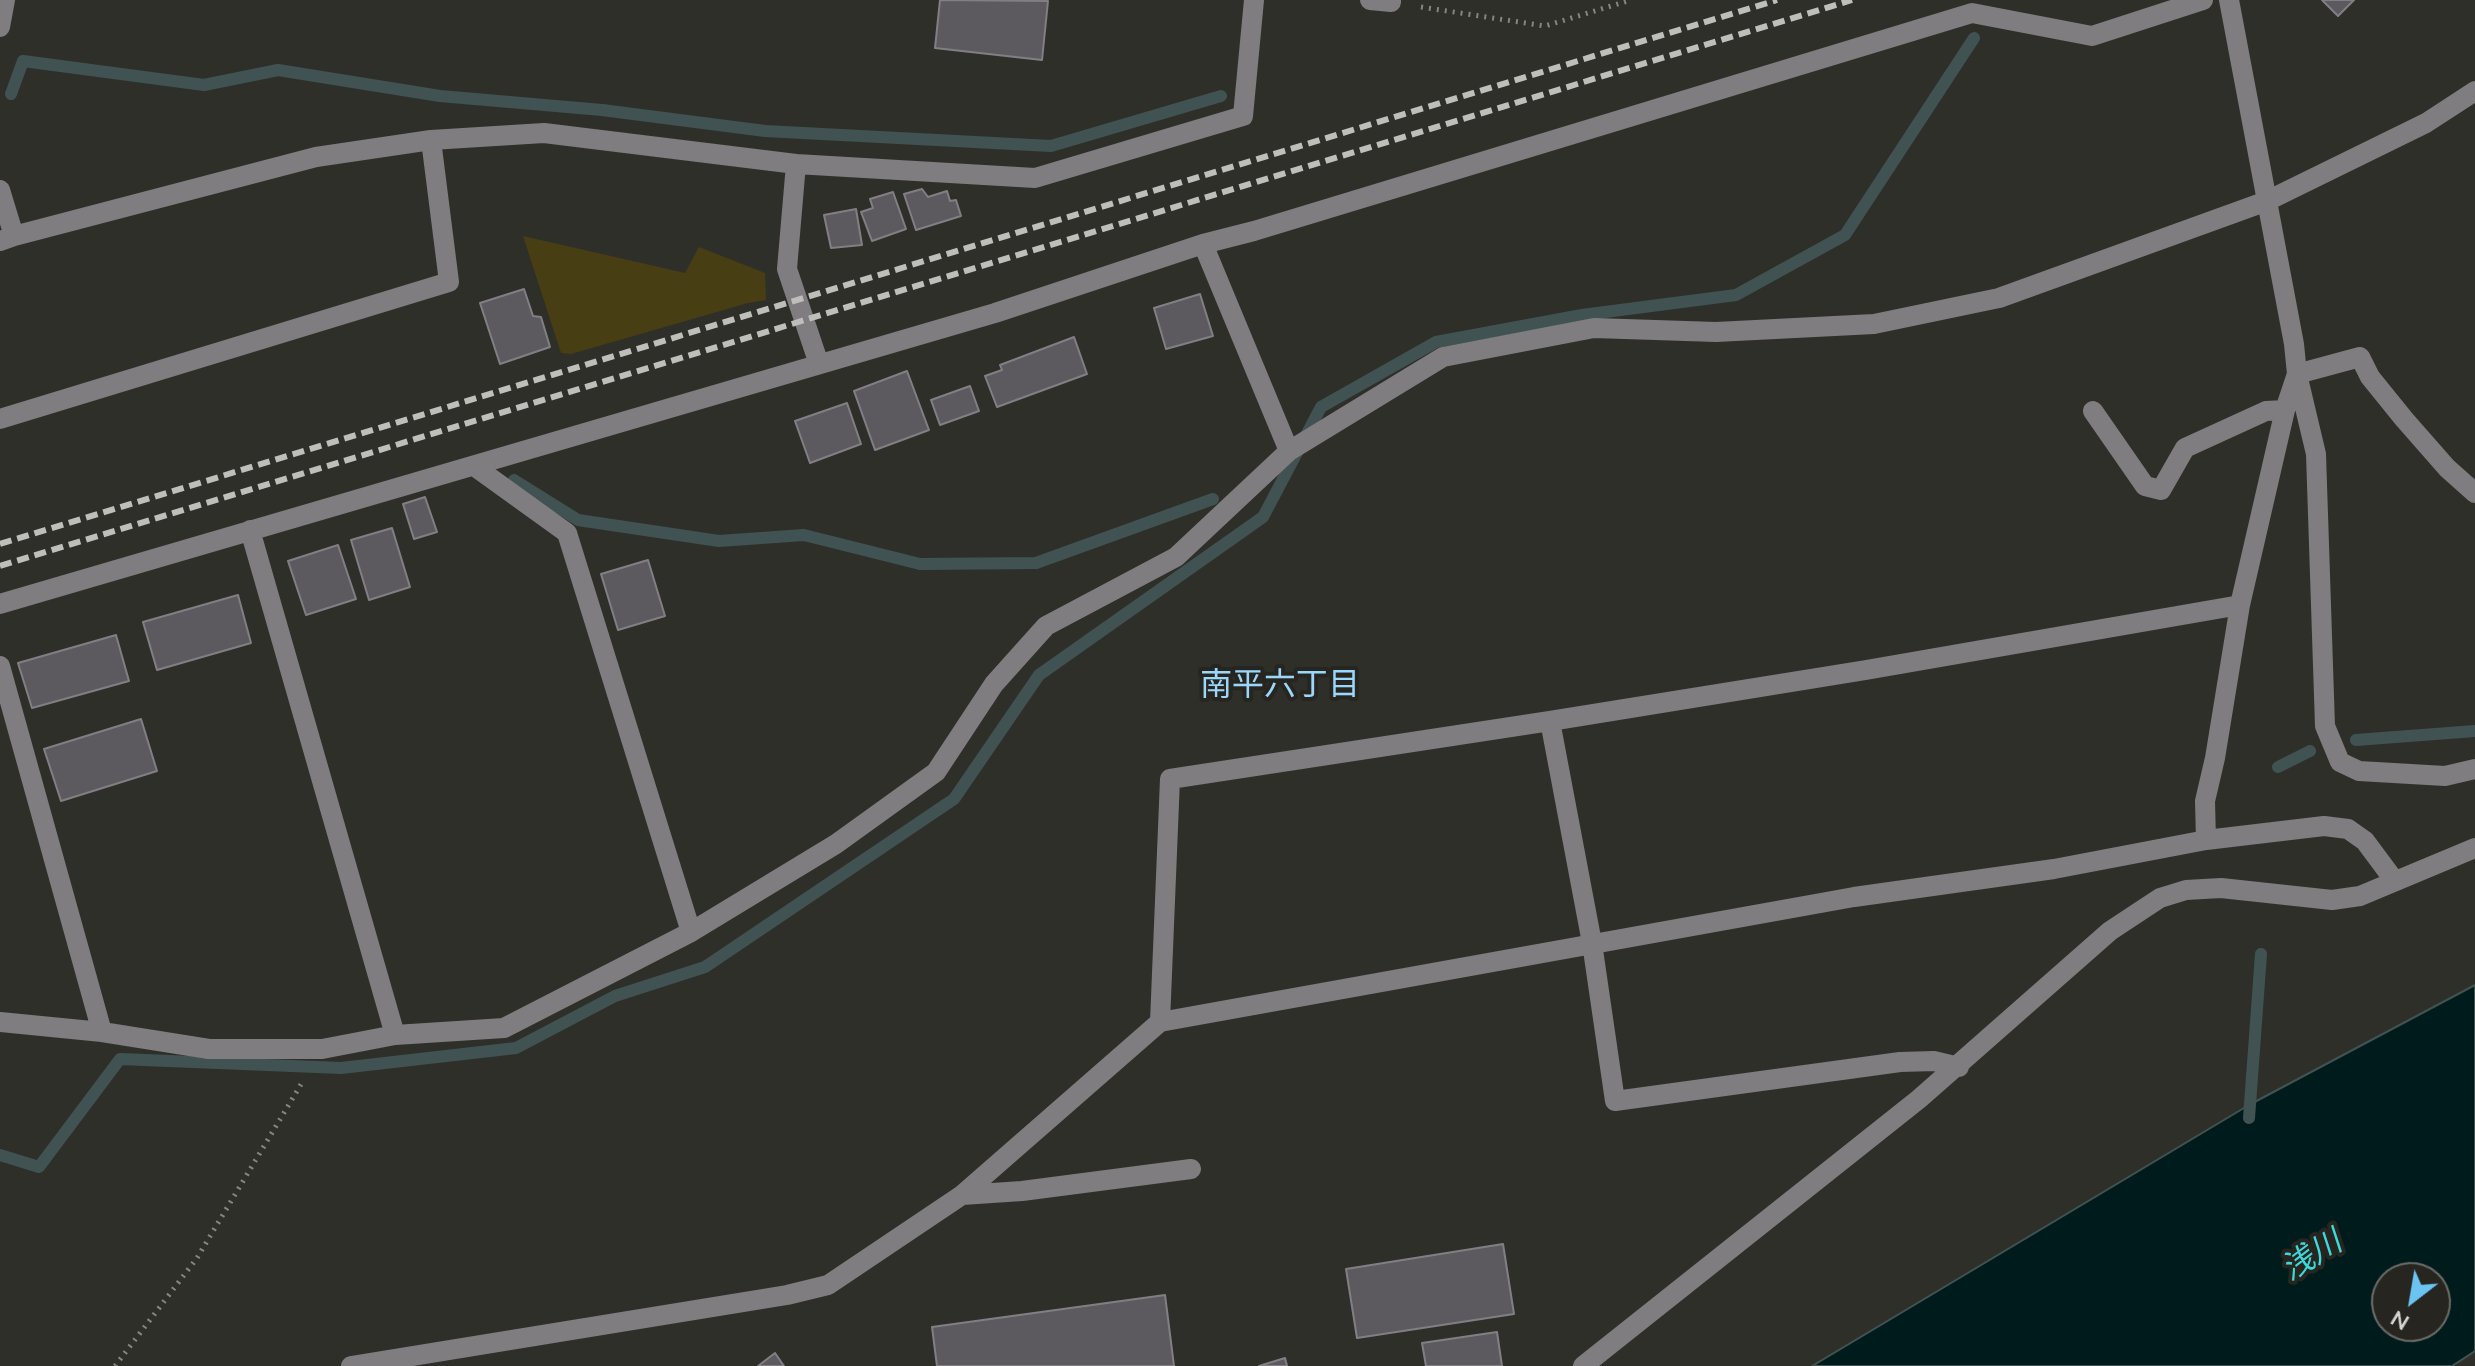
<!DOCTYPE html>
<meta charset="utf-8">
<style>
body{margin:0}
#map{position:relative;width:2475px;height:1366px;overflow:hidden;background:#2f2f2a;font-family:Mulish,sans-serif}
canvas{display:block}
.north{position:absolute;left:2371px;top:1262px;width:80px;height:80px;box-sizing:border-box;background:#262520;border:2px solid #6c6c68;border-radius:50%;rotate:211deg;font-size:22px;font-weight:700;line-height:32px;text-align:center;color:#d6d6d3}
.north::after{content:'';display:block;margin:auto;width:28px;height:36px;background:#6cc3f2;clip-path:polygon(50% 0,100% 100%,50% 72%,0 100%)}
</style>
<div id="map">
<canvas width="2475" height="1366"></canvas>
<div class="north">N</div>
</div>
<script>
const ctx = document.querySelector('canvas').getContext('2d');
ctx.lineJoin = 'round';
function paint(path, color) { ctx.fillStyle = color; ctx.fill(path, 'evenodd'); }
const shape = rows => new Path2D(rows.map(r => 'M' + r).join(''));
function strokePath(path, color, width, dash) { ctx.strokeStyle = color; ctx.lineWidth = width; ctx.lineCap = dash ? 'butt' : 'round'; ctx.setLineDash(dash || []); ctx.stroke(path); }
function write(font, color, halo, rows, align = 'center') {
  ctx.font = font + ' Mulish,"Noto Sans JP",sans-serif'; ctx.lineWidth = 8; ctx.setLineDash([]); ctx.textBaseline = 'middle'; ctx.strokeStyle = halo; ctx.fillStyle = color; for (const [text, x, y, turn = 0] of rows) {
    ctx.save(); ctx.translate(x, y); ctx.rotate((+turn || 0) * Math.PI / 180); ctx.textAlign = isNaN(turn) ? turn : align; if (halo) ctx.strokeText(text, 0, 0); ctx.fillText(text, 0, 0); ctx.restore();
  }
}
paint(shape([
 [523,236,685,273,699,247,765,273,766,300,748,303,571,354,561,353]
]), '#473e14');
const water = shape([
 [2475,985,2475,1351,2452,1366,1812,1366,2249,1105,2475,985],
 [2387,1278,2435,1278,2435,1326,2387,1326,2387,1278]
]);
paint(water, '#001b1b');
strokePath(water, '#405352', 2);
strokePath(shape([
 [11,94,23,61,204,85,278,70,440,96,602,110,765,131,1051,146,1221,96],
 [514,480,578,520,719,541,804,535,920,564,1036,563,1213,499],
 [2356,740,2475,731],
 [2278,767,2310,751],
 [2249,1118,2261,954],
 [0,1155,39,1167,120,1059,341,1068,516,1048,615,996,705,967,954,799,1039,675,1263,517,1321,407,1436,342,1582,315,1736,295,1845,235,1974,38]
]), '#405352', 12);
const building = shape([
 [940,0,1048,1,1042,60,935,48,940,0],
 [2322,0,2354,0,2338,16,2322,0],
 [922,189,928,197,947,191,950,201,956,200,961,216,916,230,904,194,922,189],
 [893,192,906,229,872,241,861,212,873,208,870,199,893,192],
 [856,209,862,245,831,248,824,215,856,209],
 [524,289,533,316,541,317,550,347,500,364,480,303,524,289],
 [1200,294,1213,336,1166,349,1154,308,1200,294],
 [1074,337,1087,374,997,407,985,376,1002,370,1000,365,1074,337],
 [907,371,929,430,875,450,854,391,907,371],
 [970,386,979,411,940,425,931,400,970,386],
 [847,403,861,444,810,463,795,421,847,403],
 [425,497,437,532,414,539,403,504,425,497],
 [392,528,410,587,369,600,351,540,392,528],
 [338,545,356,599,306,615,288,561,338,545],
 [648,560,665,616,618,630,601,574,648,560],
 [238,595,251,643,157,670,143,622,238,595],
 [116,635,129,681,32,708,18,663,116,635],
 [141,719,157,771,61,801,44,749,141,719],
 [1503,1244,1514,1314,1357,1338,1346,1269,1503,1244],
 [1165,1295,1174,1366,937,1366,932,1327,1165,1295],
 [1497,1332,1502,1366,1426,1366,1422,1343,1497,1332],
 [775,1353,784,1366,758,1366,775,1353],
 [1285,1358,1287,1366,1259,1366,1285,1358]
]);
paint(building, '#5c5a5f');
strokePath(building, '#817f84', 2);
strokePath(shape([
 [1421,7,1545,26,1631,0],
 [115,1366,197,1258,303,1081]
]), '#858581', 5, [2, 6]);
strokePath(shape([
 [1370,0,1391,2,1391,0],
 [0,27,5,0],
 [796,164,787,269,819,364],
 [0,190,14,236,0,241],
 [14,236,316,157,431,140,544,133,796,164,1035,178,1243,116,1254,0],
 [1203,244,1289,451],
 [2093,411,2145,486,2161,490,2185,448,2266,411,2285,410],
 [0,419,449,282,431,140],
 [474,466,567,533,691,932],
 [2475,493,2447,468,2404,419,2370,377,2360,357,2297,374,2316,454,2325,726,2340,762,2359,771,2445,776,2475,769],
 [250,530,395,1035],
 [0,604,995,313,1203,244,1254,231,1972,13,2092,36,2203,0],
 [0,666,102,1032],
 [1550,721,1592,943,1615,1101,1900,1062,1934,1061,1959,1067],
 [2206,840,2205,801,2215,758,2240,605,2285,410,2297,374,2294,344,2229,0],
 [0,1022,102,1032,209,1049,322,1049,395,1035,504,1028,691,932,836,844,936,772,994,684,1046,626,1176,557,1289,451,1443,357,1594,328,1716,332,1874,324,1999,298,2267,201,2426,123,2475,91],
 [1160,1022,1170,779,1550,721,1866,670,2240,605],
 [962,1195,1022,1191,1191,1169],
 [351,1366,787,1295,828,1285,962,1195,1160,1022,1854,897,2054,869,2206,840,2324,826,2348,829,2365,841,2394,880],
 [1583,1366,1919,1099,2110,931,2160,898,2186,890,2221,888,2332,900,2360,896,2475,848]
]), '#7f7d7f', 20);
strokePath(shape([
 [0,544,1777,0],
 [0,566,1852,0]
]), '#bebebb', 6, [12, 6]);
write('32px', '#9ad7fb', '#262520', [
 ["南平六丁目",1280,685]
]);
write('italic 32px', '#3ad9db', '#262520', [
 ["浅川",2312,1256,-32]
]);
</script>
